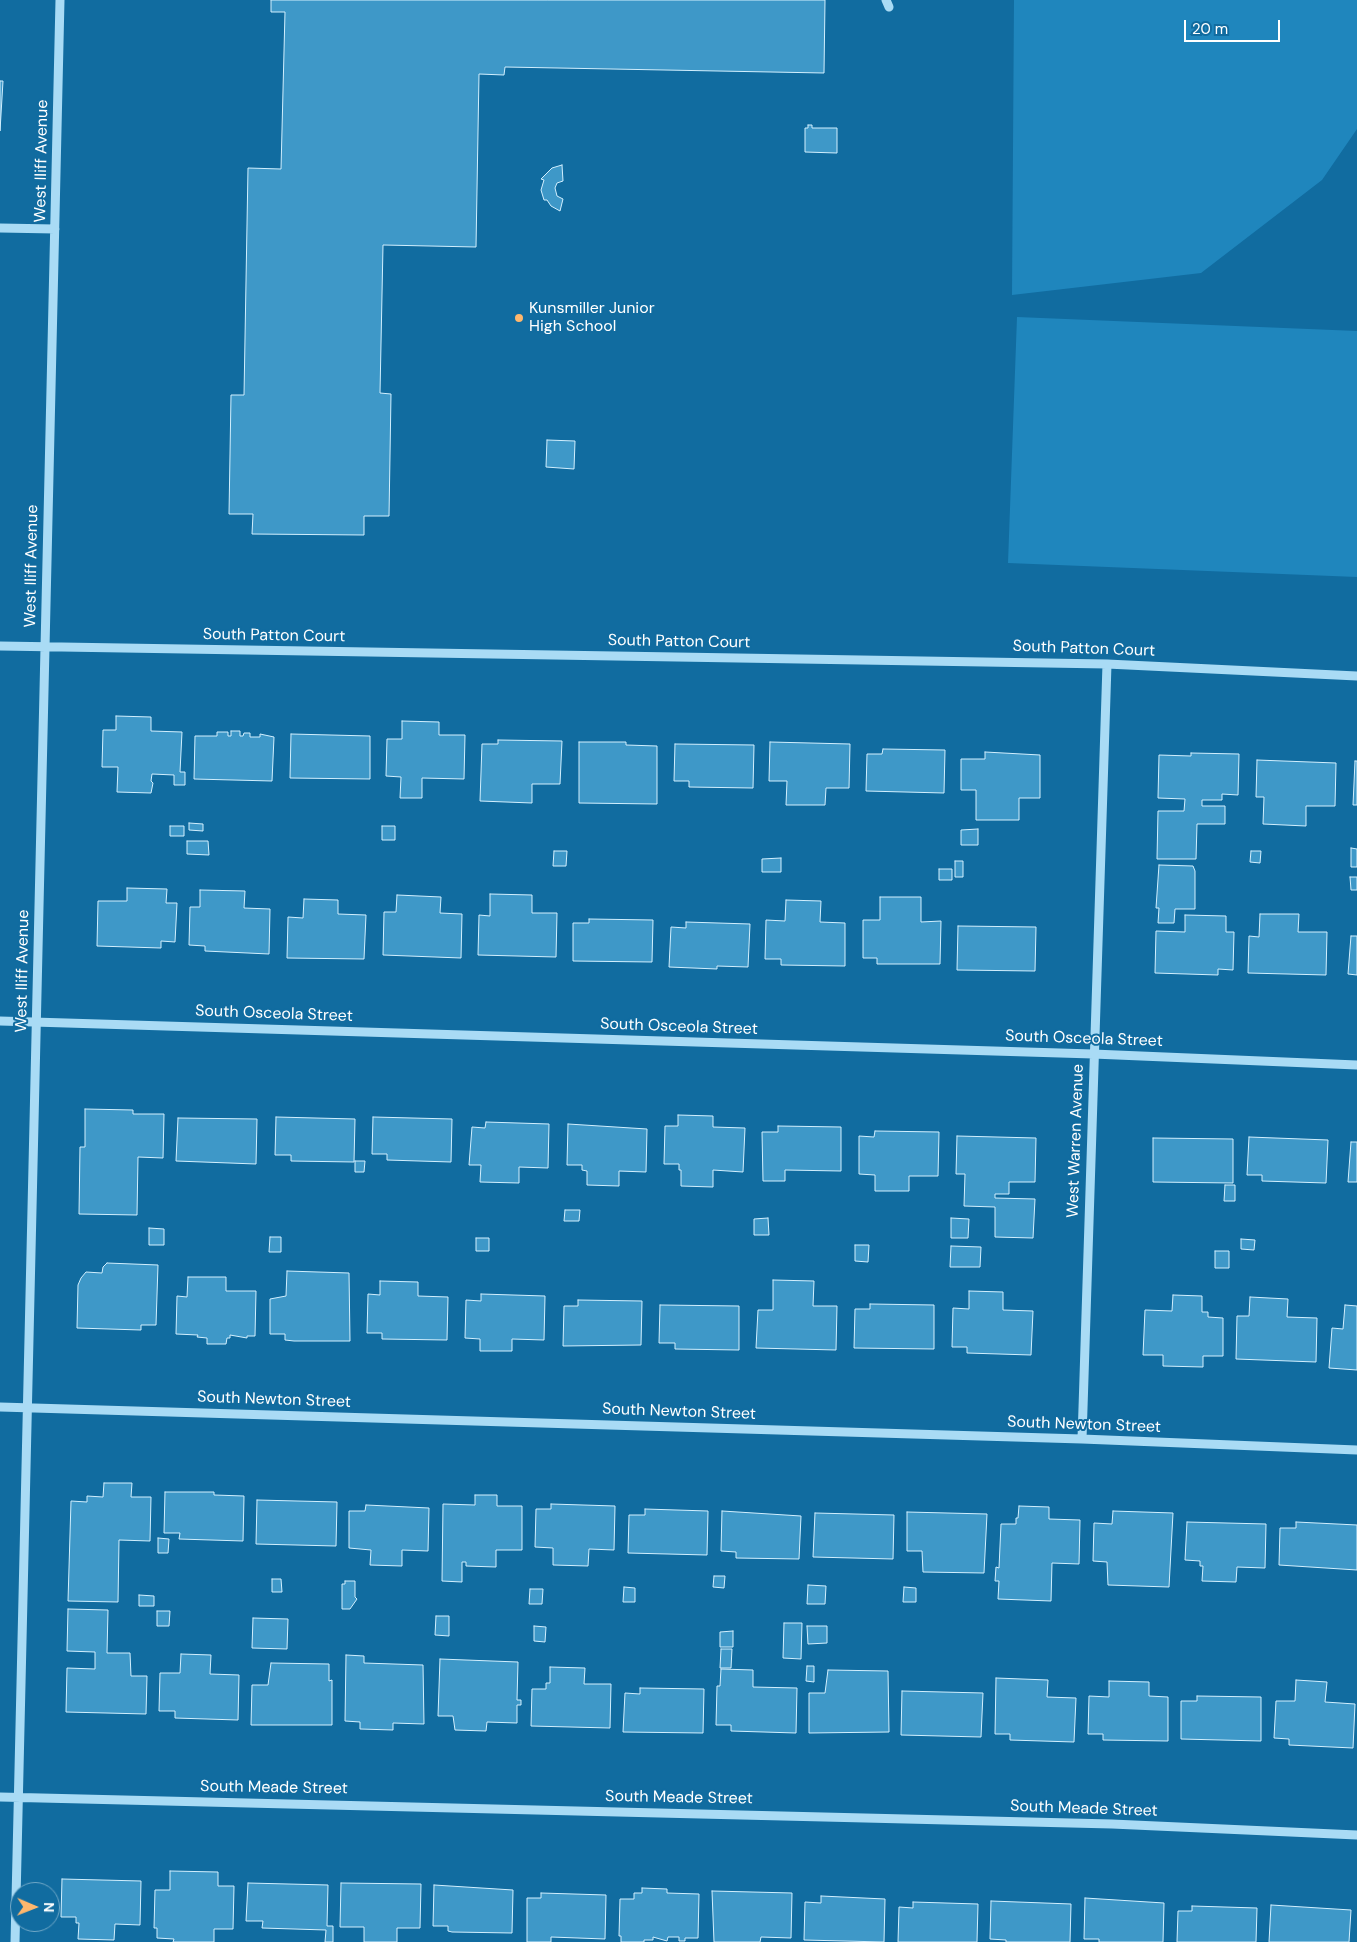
<!DOCTYPE html>
<style>
body{margin:0}
#map{position:relative;width:1357px;height:1942px;overflow:hidden;background:#116ca0;font-family:"DM Sans",sans-serif}
canvas{display:block}
.north{position:absolute;left:10px;top:1882px;width:50px;height:50px;box-sizing:border-box;background:#116ca0;border:1px solid #70a7c6;border-radius:50%;rotate:91deg;font-size:14px;font-weight:700;line-height:20px;text-align:center;color:#fff}
.north::after{content:'';display:block;margin:auto;width:18px;height:22px;background:#ffb76d;clip-path:polygon(50% 0,100% 100%,50% 72%,0 100%)}
.scale{position:absolute;left:1184px;top:20px;width:96px;height:22px;box-sizing:border-box;border:2px solid #fff;border-top:0;padding-left:6px;font-size:15px;line-height:18px;white-space:nowrap;color:#fff;-webkit-text-stroke:4px #116ca0;paint-order:stroke}
</style>
<div id="map">
<canvas width="1357" height="1942"></canvas>
<div class="north">N</div>
<div class="scale">20 m</div>
</div>
<script>
const ctx = document.querySelector('canvas').getContext('2d');
ctx.lineJoin = 'round';
function paint(path, color) { ctx.fillStyle = color; ctx.fill(path, 'evenodd'); }
const shape = rows => new Path2D(rows.map(r => 'M' + r).join(''));
function strokePath(path, color, width, dash) { ctx.strokeStyle = color; ctx.lineWidth = width; ctx.lineCap = dash ? 'butt' : 'round'; ctx.setLineDash(dash || []); ctx.stroke(path); }
function write(font, color, halo, rows, align = 'center') {
  ctx.font = font + ' "DM Sans",sans-serif'; ctx.lineWidth = 4; ctx.setLineDash([]); ctx.textBaseline = 'middle'; ctx.strokeStyle = halo; ctx.fillStyle = color; for (const [text, x, y, turn = 0] of rows) {
    ctx.save(); ctx.translate(x, y); ctx.rotate((+turn || 0) * Math.PI / 180); ctx.textAlign = isNaN(turn) ? turn : align; if (halo) ctx.strokeText(text, 0, 0); ctx.fillText(text, 0, 0); ctx.restore();
  }
}
paint(shape([
 [1014,0,1357,0,1357,129,1322,180,1201,273,1012,295],
 [1017,317,1357,331,1357,577,1008,563]
]), '#1f86bd');
const building = shape([
 [271,0,825,0,824,73,505,67,504,75,479,74,476,247,383,245,380,393,391,394,389,516,364,516,364,535,252,534,253,514,229,514,231,395,244,395,248,168,281,169,285,12,271,12,271,0],
 [0,81,3,81,0,131,0,81],
 [808,125,812,125,812,128,837,128,837,153,805,152,805,128,808,128,808,125],
 [562,165,563,181,557,183,555,188,557,196,563,199,560,211,551,206,547,200,544,200,541,190,544,180,541,179,552,168,562,165],
 [547,440,575,441,574,469,546,467,547,440],
 [116,716,151,717,151,731,182,732,180,772,185,772,185,785,174,785,174,775,152,774,151,781,153,783,151,793,117,792,118,767,102,767,103,730,116,730,116,716],
 [402,721,439,722,439,735,465,735,464,779,422,778,422,798,400,798,401,777,386,776,387,739,402,739,402,721],
 [231,731,240,731,240,736,243,736,244,733,250,733,250,737,260,737,260,734,274,737,272,781,194,779,195,736,217,736,217,732,228,732,228,736,231,736,231,731],
 [291,734,370,736,370,779,290,778,291,734],
 [498,740,562,741,560,784,532,784,532,803,480,801,482,744,498,744,498,740],
 [579,742,626,742,626,745,657,746,657,804,579,803,579,742],
 [770,742,850,744,849,788,826,788,825,805,786,805,787,781,769,781,770,742],
 [675,744,754,745,753,788,689,787,689,781,674,781,675,744],
 [883,749,945,750,944,793,866,791,867,754,882,754,883,749],
 [985,752,1040,755,1040,798,1019,798,1019,820,976,820,976,790,961,790,961,759,985,759,985,752],
 [1191,753,1239,754,1238,795,1222,794,1222,800,1202,800,1202,806,1225,806,1225,824,1197,824,1196,859,1157,859,1158,811,1184,811,1185,799,1158,798,1159,755,1191,756,1191,753],
 [1257,760,1336,763,1335,806,1306,806,1306,826,1263,824,1264,797,1256,797,1257,760],
 [1355,761,1357,761,1357,805,1353,805,1355,761],
 [189,823,203,824,203,831,189,830,189,823],
 [170,826,184,826,184,836,170,836,170,826],
 [382,826,395,826,395,840,382,840,382,826],
 [978,829,978,845,961,845,961,830,978,829],
 [187,841,208,841,209,855,187,854,187,841],
 [1351,848,1357,849,1357,867,1351,867,1351,848],
 [554,851,567,851,566,866,553,866,554,851],
 [1251,851,1261,851,1260,863,1250,862,1251,851],
 [781,858,781,872,762,872,762,859,781,858],
 [955,861,963,861,963,877,955,877,955,861],
 [1159,865,1193,866,1195,871,1195,909,1175,909,1174,923,1158,923,1159,908,1156,908,1159,865],
 [939,869,952,869,952,880,939,880,939,869],
 [1350,877,1357,877,1357,890,1351,890,1350,877],
 [127,888,167,889,166,903,177,903,175,942,161,941,161,948,97,946,98,901,127,901,127,888],
 [200,890,245,891,244,908,270,909,269,954,205,951,205,946,189,945,190,907,200,907,200,890],
 [490,894,532,895,532,913,557,913,556,957,478,955,479,915,490,916,490,894],
 [397,895,441,897,440,913,462,914,461,958,383,955,384,912,396,912,397,895],
 [880,897,921,897,921,922,941,921,940,964,877,964,877,958,863,958,863,920,880,920,880,897],
 [304,899,338,900,338,914,366,915,364,959,287,958,288,917,303,918,304,899],
 [786,900,821,901,820,922,845,923,845,966,781,965,781,959,765,959,766,920,785,921,786,900],
 [1260,914,1299,914,1298,932,1327,932,1326,975,1248,973,1249,936,1259,937,1260,914],
 [1185,915,1226,916,1226,932,1234,932,1233,970,1218,969,1218,975,1155,973,1156,931,1185,932,1185,915],
 [589,919,653,920,652,962,573,961,573,923,589,923,589,919],
 [686,922,750,924,748,967,717,966,717,969,669,967,671,927,686,928,686,922],
 [958,926,1036,927,1035,971,957,970,958,926],
 [1351,936,1357,936,1357,975,1348,974,1351,936],
 [85,1109,133,1110,133,1114,164,1114,163,1158,138,1157,137,1215,79,1214,80,1147,85,1147,85,1109],
 [678,1115,713,1116,713,1127,745,1128,743,1172,713,1170,713,1187,681,1186,681,1170,679,1170,679,1164,664,1164,665,1126,678,1126,678,1115],
 [276,1117,355,1119,354,1162,291,1161,291,1155,275,1155,276,1117],
 [373,1117,452,1119,451,1162,387,1160,387,1154,372,1154,373,1117],
 [178,1118,257,1119,256,1164,176,1161,178,1118],
 [486,1122,549,1124,548,1168,519,1167,519,1183,480,1182,481,1165,469,1165,472,1127,485,1128,486,1122],
 [568,1124,647,1129,646,1172,619,1171,619,1186,587,1185,587,1171,582,1170,582,1165,567,1165,568,1124],
 [778,1126,841,1127,841,1171,785,1170,785,1181,763,1181,762,1132,778,1132,778,1126],
 [875,1131,939,1132,938,1176,909,1176,909,1191,875,1191,875,1175,859,1174,859,1136,874,1137,875,1131],
 [957,1136,1036,1138,1035,1182,1009,1182,1009,1194,995,1194,995,1198,1035,1199,1033,1238,995,1237,995,1207,964,1206,965,1174,956,1174,957,1136],
 [1249,1137,1328,1140,1326,1183,1262,1181,1262,1175,1247,1175,1249,1137],
 [1153,1138,1233,1139,1233,1183,1153,1182,1153,1138],
 [1351,1142,1357,1142,1357,1182,1348,1182,1351,1142],
 [355,1161,365,1161,364,1172,355,1172,355,1161],
 [1225,1185,1235,1185,1235,1201,1224,1201,1225,1185],
 [565,1210,580,1210,579,1221,564,1221,565,1210],
 [768,1218,769,1235,754,1235,754,1219,768,1218],
 [951,1218,969,1219,968,1238,951,1238,951,1218],
 [149,1228,164,1229,164,1245,149,1245,149,1228],
 [270,1237,281,1237,281,1252,269,1252,270,1237],
 [476,1238,489,1238,489,1251,476,1251,476,1238],
 [1241,1239,1255,1240,1254,1250,1241,1249,1241,1239],
 [855,1245,869,1245,868,1262,855,1261,855,1245],
 [951,1246,981,1247,980,1267,950,1267,951,1246],
 [1215,1251,1229,1251,1229,1268,1215,1268,1215,1251],
 [107,1263,158,1265,156,1325,141,1325,141,1330,77,1328,78,1285,81,1278,86,1272,102,1273,103,1267,107,1263],
 [287,1271,349,1273,350,1341,294,1341,285,1340,285,1334,270,1334,270,1299,286,1296,287,1271],
 [188,1277,226,1277,226,1291,256,1291,255,1336,247,1336,247,1338,230,1335,230,1338,227,1338,226,1344,207,1344,207,1338,197,1337,198,1335,176,1334,177,1296,187,1297,188,1277],
 [773,1280,814,1281,813,1306,837,1306,836,1350,756,1348,758,1310,773,1310,773,1280],
 [380,1281,418,1282,418,1296,448,1297,447,1340,382,1339,382,1333,367,1333,368,1294,380,1295,380,1281],
 [969,1291,1003,1292,1003,1310,1033,1311,1031,1355,967,1353,967,1347,952,1347,953,1308,969,1309,969,1291],
 [481,1294,545,1296,544,1340,512,1339,512,1351,480,1351,480,1339,465,1338,466,1300,481,1301,481,1294],
 [1173,1295,1202,1296,1202,1312,1208,1312,1208,1317,1223,1318,1223,1356,1203,1356,1203,1367,1163,1366,1163,1355,1143,1355,1145,1310,1172,1311,1173,1295],
 [1250,1297,1288,1299,1287,1317,1317,1318,1316,1362,1236,1359,1237,1316,1249,1316,1250,1297],
 [578,1300,642,1301,641,1345,563,1346,564,1306,578,1306,578,1300],
 [870,1304,934,1305,934,1349,854,1348,855,1309,870,1309,870,1304],
 [660,1305,739,1306,739,1350,675,1349,675,1343,659,1343,660,1305],
 [1345,1305,1357,1306,1357,1370,1329,1368,1332,1328,1343,1329,1345,1305],
 [104,1483,132,1483,131,1497,151,1497,150,1541,119,1540,118,1602,68,1601,71,1501,87,1502,87,1496,103,1497,104,1483],
 [165,1492,214,1492,214,1495,244,1496,243,1541,179,1539,180,1533,164,1533,165,1492],
 [475,1495,497,1495,497,1506,522,1506,522,1550,496,1550,496,1567,466,1566,466,1562,462,1562,462,1582,442,1581,443,1504,475,1505,475,1495],
 [257,1500,337,1502,336,1546,256,1544,257,1500],
 [551,1504,615,1506,614,1550,589,1549,588,1566,553,1565,553,1548,535,1547,536,1509,551,1509,551,1504],
 [366,1505,429,1508,428,1551,402,1550,402,1566,370,1565,371,1550,349,1548,349,1511,365,1511,366,1505],
 [1019,1506,1049,1507,1049,1519,1080,1520,1079,1564,1052,1563,1051,1601,998,1599,999,1581,995,1581,996,1567,999,1568,1001,1524,1016,1524,1016,1518,1018,1518,1019,1506],
 [645,1509,708,1511,707,1555,628,1553,629,1515,645,1515,645,1509],
 [722,1511,801,1516,799,1559,736,1558,736,1552,721,1551,722,1511],
 [1113,1511,1173,1513,1169,1587,1108,1585,1107,1562,1093,1561,1094,1523,1112,1524,1113,1511],
 [907,1512,987,1514,984,1573,923,1572,922,1551,907,1551,907,1512],
 [815,1513,894,1515,893,1559,813,1557,815,1513],
 [1187,1522,1266,1524,1265,1568,1237,1567,1236,1582,1202,1581,1203,1566,1200,1566,1200,1561,1185,1560,1187,1522],
 [1296,1522,1357,1525,1357,1570,1279,1565,1280,1528,1296,1528,1296,1522],
 [158,1538,169,1539,168,1553,158,1553,158,1538],
 [714,1576,725,1576,724,1588,713,1587,714,1576],
 [272,1579,281,1579,282,1592,272,1592,272,1579],
 [345,1581,355,1581,355,1597,357,1599,350,1609,342,1609,342,1584,345,1584,345,1581],
 [808,1585,826,1586,825,1604,807,1604,808,1585],
 [624,1587,635,1588,635,1602,623,1602,624,1587],
 [904,1587,916,1588,916,1602,903,1602,904,1587],
 [530,1589,543,1589,542,1604,529,1604,530,1589],
 [139,1595,154,1596,154,1606,139,1606,139,1595],
 [68,1609,108,1610,107,1653,130,1653,131,1676,147,1676,146,1714,66,1712,67,1668,95,1669,95,1652,67,1651,68,1609],
 [157,1611,170,1611,169,1626,157,1626,157,1611],
 [436,1616,449,1616,449,1636,435,1635,436,1616],
 [253,1618,288,1619,287,1649,252,1648,253,1618],
 [784,1623,802,1623,801,1659,783,1658,784,1623],
 [534,1626,546,1627,545,1642,534,1641,534,1626],
 [807,1626,827,1626,827,1643,808,1644,807,1626],
 [733,1631,733,1647,720,1647,720,1632,733,1631],
 [721,1649,732,1649,731,1668,720,1668,721,1649],
 [181,1654,211,1655,210,1674,239,1675,238,1720,175,1718,175,1711,159,1711,160,1673,180,1673,181,1654],
 [346,1655,364,1656,364,1663,423,1665,424,1724,393,1723,393,1730,360,1729,360,1722,345,1721,346,1655],
 [440,1659,518,1662,517,1700,521,1700,521,1705,517,1705,517,1723,487,1722,486,1731,455,1730,453,1716,438,1716,440,1659],
 [271,1663,329,1664,329,1681,332,1680,332,1725,251,1725,252,1685,268,1685,271,1663],
 [807,1666,814,1666,814,1682,806,1681,807,1666],
 [550,1667,585,1668,584,1684,611,1684,610,1728,531,1726,532,1689,546,1689,546,1683,550,1683,550,1667],
 [721,1669,753,1670,753,1687,797,1688,796,1733,731,1731,731,1725,716,1725,717,1686,720,1686,721,1669],
 [828,1670,888,1671,889,1732,809,1733,809,1693,825,1693,828,1670],
 [996,1678,1048,1680,1047,1697,1076,1698,1074,1742,1010,1740,1010,1734,995,1734,996,1678],
 [1296,1680,1327,1682,1325,1702,1355,1704,1353,1748,1289,1745,1289,1739,1274,1738,1276,1701,1295,1701,1296,1680],
 [1109,1681,1149,1682,1149,1696,1168,1697,1168,1741,1103,1740,1103,1734,1088,1734,1089,1696,1109,1697,1109,1681],
 [640,1688,704,1689,703,1733,623,1732,625,1693,640,1694,640,1688],
 [902,1691,983,1693,981,1737,901,1735,902,1691],
 [1197,1696,1261,1697,1261,1741,1181,1739,1181,1701,1197,1701,1197,1696],
 [170,1871,218,1872,218,1886,234,1886,233,1929,214,1929,214,1942,173,1942,174,1939,157,1938,157,1928,154,1928,155,1890,170,1890,170,1871],
 [62,1879,141,1881,140,1925,115,1924,114,1940,78,1939,79,1923,76,1923,76,1917,61,1917,62,1879],
 [248,1883,328,1885,327,1926,333,1926,333,1942,325,1942,326,1930,262,1928,263,1921,246,1921,248,1883],
 [341,1883,421,1884,420,1928,397,1928,397,1942,364,1942,364,1927,340,1927,341,1883],
 [434,1885,513,1890,512,1933,452,1932,448,1931,448,1926,433,1926,434,1885],
 [642,1888,667,1889,667,1893,699,1894,698,1938,685,1938,685,1941,679,1941,679,1937,668,1937,667,1941,653,1937,653,1940,644,1940,644,1942,621,1942,621,1936,619,1936,620,1899,634,1899,634,1893,642,1893,642,1888],
 [712,1891,792,1893,791,1938,761,1937,760,1942,714,1942,712,1891],
 [541,1893,606,1895,605,1939,551,1937,551,1942,527,1942,527,1898,541,1898,541,1893],
 [821,1896,885,1899,884,1942,804,1940,805,1902,821,1903,821,1896],
 [1085,1898,1164,1903,1163,1942,1099,1942,1099,1939,1084,1939,1085,1898],
 [991,1901,1071,1904,1070,1942,1006,1942,1006,1940,990,1939,991,1901],
 [913,1902,978,1904,977,1942,898,1942,899,1907,913,1908,913,1902],
 [1271,1905,1351,1910,1349,1942,1269,1942,1271,1905],
 [1192,1906,1257,1908,1256,1942,1177,1942,1178,1911,1192,1911,1192,1906]
]);
paint(building, '#3e98c8');
strokePath(building, '#d2effe', 1);
strokePath(shape([
 [886,0,889,7],
 [0,228,55,229],
 [0,646,1107,664,1357,676],
 [0,1021,1093,1054,1357,1065],
 [0,1407,1082,1439,1357,1450],
 [1082,1439,1107,664],
 [0,1797,1112,1824,1357,1835],
 [15,1942,60,0]
]), '#a9dbf5', 9);
for (const [x, y, r, color] of [
 [519,318,5,"#ffb76d"]
]) { const dot = new Path2D(); dot.arc(x, y, r, 0, 2 * Math.PI); ctx.fillStyle = color; ctx.fill(dot); strokePath(dot, '#116ca0', 2); }
write('16px', '#fff', '#116ca0', [
 ["West Iliff Avenue",42,161,-89],
 ["West Iliff Avenue",32,566,-89],
 ["South Patton Court",274,636,1],
 ["South Patton Court",679,642,1],
 ["South Patton Court",1084,649,2],
 ["West Iliff Avenue",23,971,-89],
 ["South Osceola Street",274,1014,2],
 ["South Osceola Street",679,1027,2],
 ["South Osceola Street",1084,1039,2],
 ["West Warren Avenue",1076,1141,-88],
 ["South Newton Street",274,1400,2],
 ["South Newton Street",679,1412,2],
 ["South Newton Street",1084,1425,2],
 ["South Meade Street",274,1788,1],
 ["South Meade Street",679,1798,1],
 ["South Meade Street",1084,1809,2]
]);
write('16px', '#fff', '#116ca0', [
 ["Kunsmiller Junior",529,309],
 ["High School",529,327]
], 'left');
</script>
